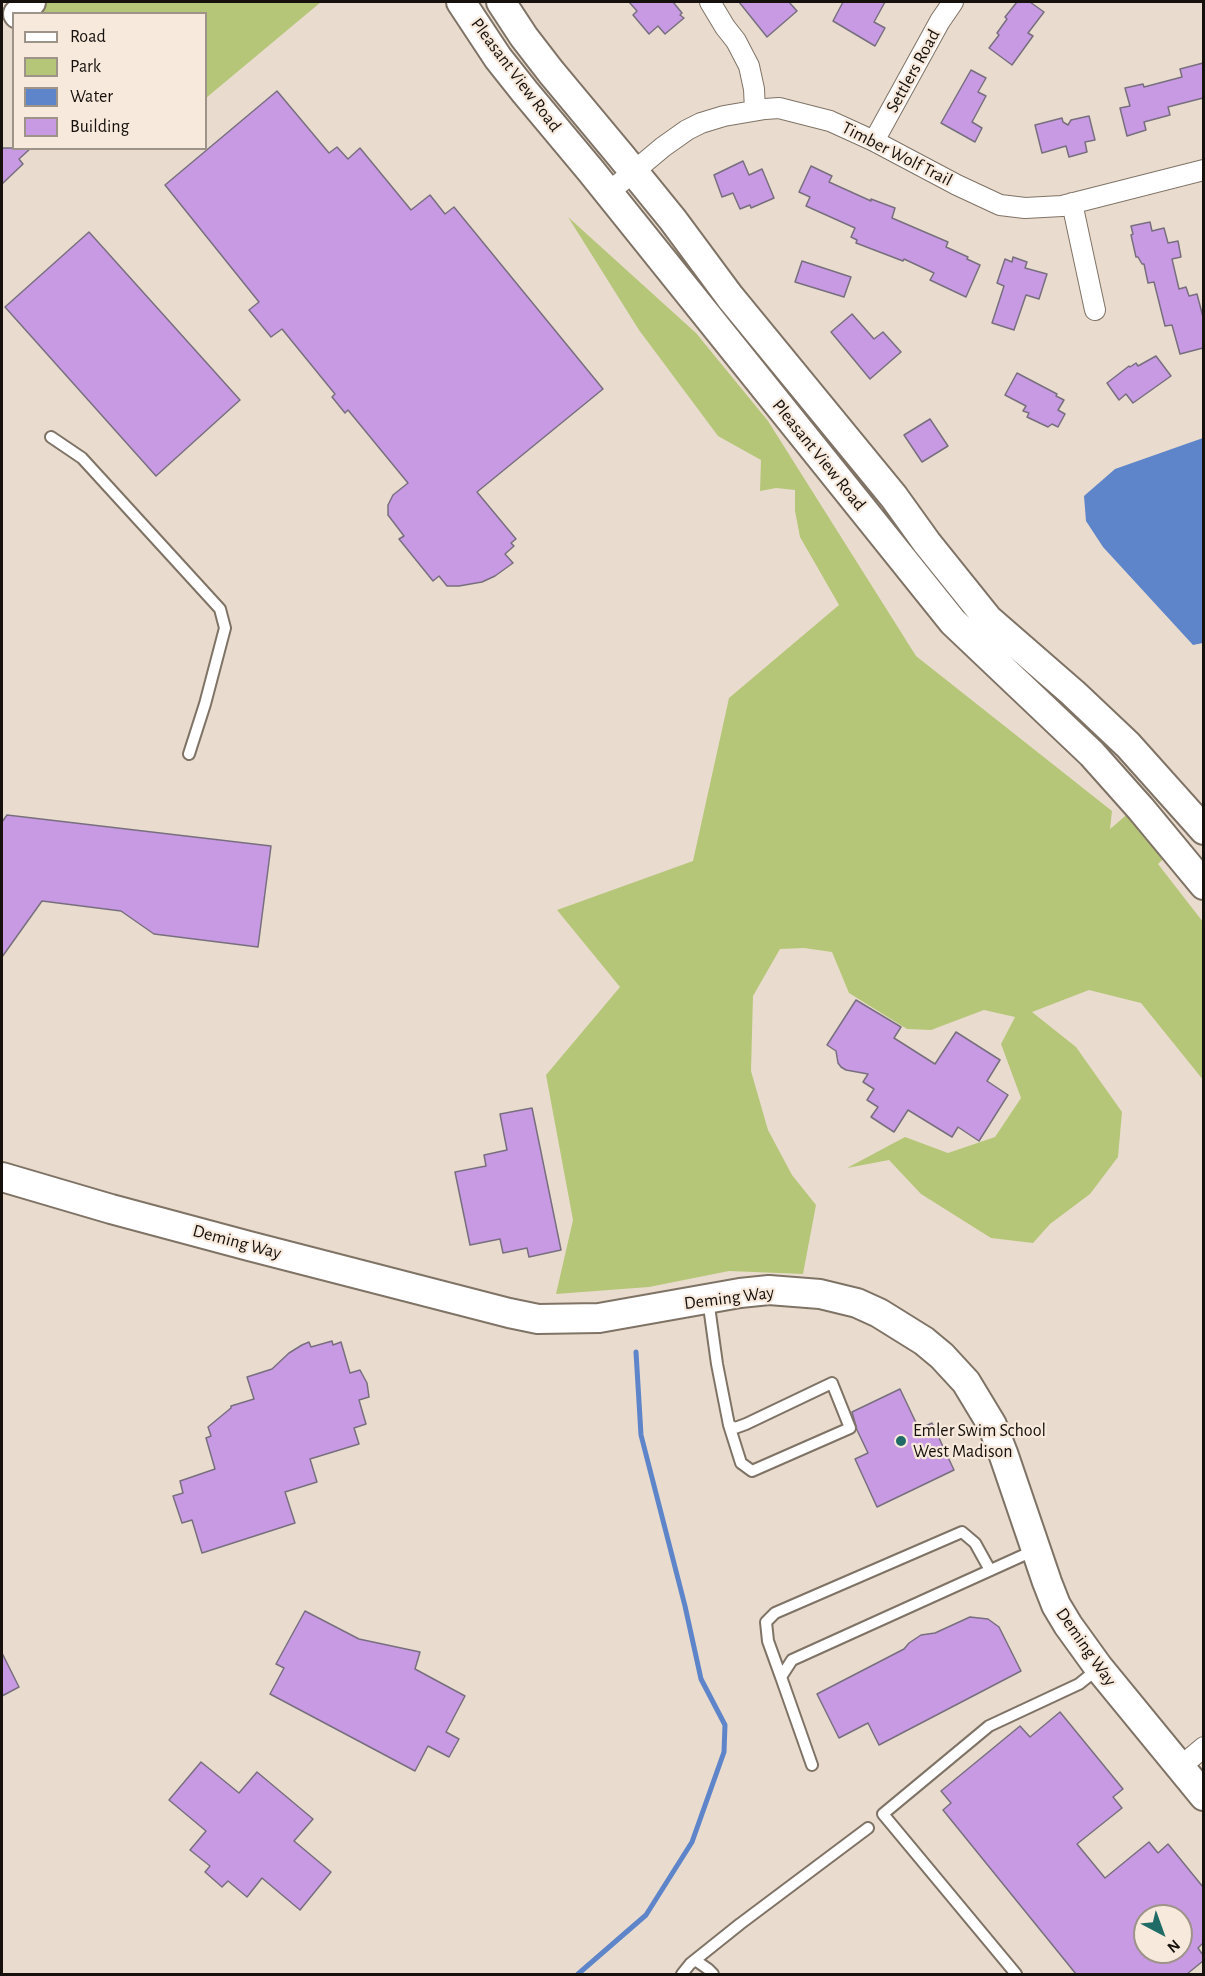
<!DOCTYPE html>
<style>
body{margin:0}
#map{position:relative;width:1205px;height:1976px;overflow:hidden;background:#e9dcce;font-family:"Alegreya Sans",sans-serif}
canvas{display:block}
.frame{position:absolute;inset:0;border:3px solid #16110d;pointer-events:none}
.legend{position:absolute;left:12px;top:12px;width:195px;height:138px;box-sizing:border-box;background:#f7e9db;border:2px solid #9d9389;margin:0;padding:8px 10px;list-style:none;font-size:18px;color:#16110d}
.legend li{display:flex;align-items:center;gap:12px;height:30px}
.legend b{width:30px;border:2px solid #9d9389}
.north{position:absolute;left:1133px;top:1904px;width:60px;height:60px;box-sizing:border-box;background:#f7e9db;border:2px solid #9d9389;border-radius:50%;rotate:139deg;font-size:16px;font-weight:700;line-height:24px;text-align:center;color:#16110d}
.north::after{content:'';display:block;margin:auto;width:21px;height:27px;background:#206b66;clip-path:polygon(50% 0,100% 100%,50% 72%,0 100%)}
</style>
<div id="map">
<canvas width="1205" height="1976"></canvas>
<div class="frame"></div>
<ul class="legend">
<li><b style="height:8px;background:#fff"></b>Road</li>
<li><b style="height:16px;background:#b6c679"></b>Park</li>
<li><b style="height:16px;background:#5e85c9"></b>Water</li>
<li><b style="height:16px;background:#c79ae3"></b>Building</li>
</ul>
<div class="north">N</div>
</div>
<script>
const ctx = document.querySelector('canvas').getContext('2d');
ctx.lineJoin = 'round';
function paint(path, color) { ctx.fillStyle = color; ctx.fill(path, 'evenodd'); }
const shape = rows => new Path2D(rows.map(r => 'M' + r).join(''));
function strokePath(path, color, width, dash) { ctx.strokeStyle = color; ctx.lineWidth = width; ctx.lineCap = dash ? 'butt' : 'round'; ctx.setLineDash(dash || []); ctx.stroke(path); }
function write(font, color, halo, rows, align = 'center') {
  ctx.font = font + ' "Alegreya Sans",sans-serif'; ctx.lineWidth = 4.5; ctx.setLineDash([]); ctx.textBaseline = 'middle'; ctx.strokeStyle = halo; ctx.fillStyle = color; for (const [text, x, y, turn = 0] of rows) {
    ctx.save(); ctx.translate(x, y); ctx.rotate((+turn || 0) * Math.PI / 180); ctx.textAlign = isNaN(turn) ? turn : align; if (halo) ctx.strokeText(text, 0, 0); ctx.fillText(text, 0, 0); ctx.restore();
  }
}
paint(shape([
 [32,2,321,2,206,98,206,14,18,14],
 [568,217,696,333,768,421,916,656,1112,811,1110,829,1131,811,1167,855,1158,864,1203,922,1204,1081,1141,1003,1089,990,1032,1012,1076,1047,1122,1112,1118,1157,1090,1194,1050,1224,1033,1243,991,1238,921,1194,889,1160,847,1168,905,1137,948,1153,995,1137,1021,1098,1001,1044,1015,1017,984,1010,931,1030,907,1029,849,993,832,952,804,948,780,949,753,996,751,1071,768,1130,792,1175,816,1205,803,1274,729,1271,649,1287,556,1294,573,1220,546,1075,620,987,557,910,693,861,729,698,839,605,800,537,795,511,795,490,776,488,760,491,761,460,718,436,639,330]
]), '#b6c679');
paint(shape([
 [1203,438,1203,643,1193,645,1103,547,1086,521,1084,496,1115,469]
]), '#5e85c9');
strokePath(shape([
 [578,1974,646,1915,692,1842,724,1752,725,1725,701,1679,685,1606,641,1435,636,1352]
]), '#5e85c9', 5);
const building = shape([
 [629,2,673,2,682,13,680,15,684,18,665,34,658,26,649,34,633,15,637,11,629,2],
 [739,2,789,2,797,11,767,37,739,2],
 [843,2,885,2,874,22,885,28,875,46,833,21,843,2],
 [1017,2,1030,2,1044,12,1028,33,1033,36,1012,65,989,48,999,35,997,33,1007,19,1005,17,1017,2],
 [1203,63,1203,98,1168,107,1170,115,1144,122,1146,130,1127,136,1120,108,1130,106,1125,88,1143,84,1144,87,1182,77,1180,69,1203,63],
 [971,70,986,78,978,92,986,96,972,122,982,128,975,142,941,123,971,70],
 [277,91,329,153,337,147,348,159,360,148,411,210,430,195,445,214,454,207,603,389,477,492,516,539,511,543,514,546,505,554,513,563,495,576,482,582,459,586,447,586,439,576,433,581,399,539,404,536,388,515,388,505,393,495,408,483,348,410,345,413,332,397,335,394,282,329,271,337,249,310,259,302,165,185,277,91],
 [1089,116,1095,140,1085,142,1087,152,1069,157,1066,146,1042,153,1035,125,1062,118,1063,122,1068,125,1071,120,1089,116],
 [2,148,31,148,19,159,23,164,2,184,2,148],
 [743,161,749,175,762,169,774,198,751,208,750,205,740,209,733,193,722,197,714,175,743,161],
 [811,166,832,176,829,182,871,201,871,199,895,208,892,218,948,242,946,247,968,257,967,259,980,265,966,297,930,280,934,273,904,259,903,261,856,243,857,240,851,237,855,228,806,206,810,197,799,192,811,166],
 [1150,222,1152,231,1164,228,1168,243,1178,241,1181,257,1172,259,1179,289,1186,287,1189,296,1197,294,1203,317,1203,348,1180,354,1172,325,1165,326,1154,282,1148,283,1144,264,1142,264,1138,257,1136,257,1131,235,1133,234,1131,226,1150,222],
 [89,232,240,400,156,476,5,307,89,232],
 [1013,257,1027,262,1025,268,1047,274,1039,299,1026,295,1014,330,992,323,1004,286,997,283,1005,259,1012,262,1013,257],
 [802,261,851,277,844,297,795,282,802,261],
 [852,314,874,339,883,332,901,352,870,379,831,332,852,314],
 [1156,356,1171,376,1133,403,1126,394,1119,400,1107,383,1129,366,1130,367,1136,363,1138,366,1156,356],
 [1017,373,1057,394,1056,396,1064,400,1058,410,1065,414,1058,427,1052,424,1048,427,1027,417,1029,413,1023,411,1026,406,1005,395,1017,373],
 [930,419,948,446,922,462,904,435,930,419],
 [7,815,271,846,258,947,154,934,121,911,42,901,2,957,2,822,7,815],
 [856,1000,901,1027,894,1038,935,1064,956,1032,1000,1060,987,1081,1008,1095,979,1141,958,1127,952,1137,908,1110,894,1132,871,1117,878,1107,867,1100,874,1089,863,1082,868,1074,846,1070,841,1067,838,1063,836,1051,827,1045,856,1000],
 [532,1108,561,1250,529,1257,527,1248,503,1253,500,1239,470,1245,455,1172,486,1166,484,1155,507,1150,500,1114,532,1108],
 [332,1341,333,1345,341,1342,350,1373,360,1370,367,1383,369,1397,359,1400,366,1424,354,1428,359,1444,310,1459,317,1482,285,1492,295,1523,202,1553,192,1520,182,1523,173,1496,183,1493,180,1481,215,1469,206,1438,211,1436,208,1427,231,1408,231,1406,254,1399,247,1377,272,1369,289,1353,302,1345,309,1342,311,1347,332,1341],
 [900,1389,919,1429,932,1423,954,1470,877,1507,855,1459,868,1453,857,1430,852,1412,900,1389],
 [305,1611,359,1639,420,1652,415,1669,465,1696,446,1732,459,1739,449,1757,428,1746,415,1771,270,1694,284,1668,276,1664,305,1611],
 [970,1617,988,1619,999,1627,1021,1671,879,1745,868,1723,839,1738,817,1694,904,1649,909,1643,921,1635,935,1633,970,1617],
 [2,1653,19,1687,2,1696,2,1653],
 [1060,1712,1123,1789,1113,1797,1122,1808,1077,1844,1105,1878,1149,1842,1158,1853,1168,1844,1203,1887,1203,1943,1198,1948,1203,1955,1203,1961,1187,1974,1076,1974,943,1810,951,1803,941,1791,1020,1726,1030,1737,1060,1712],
 [1145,1916,1181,1916,1181,1952,1145,1952,1145,1916],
 [201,1762,239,1793,257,1772,313,1819,294,1841,331,1872,300,1910,262,1878,247,1897,228,1881,222,1887,205,1872,210,1866,190,1850,206,1831,169,1800,201,1762]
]);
paint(building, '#c79ae3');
strokePath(building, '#786f7e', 1.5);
const lane = shape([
 [51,437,82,458,220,609,225,628,205,704,189,754],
 [708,1299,717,1364,729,1425,735,1428,746,1424,832,1383,850,1428,752,1471,741,1463,729,1425],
 [781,1677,768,1641,766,1622,775,1613,962,1532,975,1543,990,1570],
 [812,1765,781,1677,792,1660,1035,1550],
 [695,1960,708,1969,713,1974],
 [682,1974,690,1964,740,1924,868,1828],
 [1016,1974,883,1814,989,1726,1079,1684,1099,1668]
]);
const street = shape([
 [710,2,725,27,736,41,749,66,754,89,755,110],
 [874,141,940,21,953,2],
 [608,193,663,147,687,130,701,123,724,116,765,109,779,108,830,121,874,141,957,185,1000,205,1025,208,1062,206,1204,170],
 [1072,203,1095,310],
 [1180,1767,1204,1747]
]);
const secondary = shape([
 [461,2,498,58,525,92,591,171,953,622,1092,754,1141,809,1204,885],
 [501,2,524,37,551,72,621,156,673,220,730,297,894,497,927,543,988,619,1073,693,1128,745,1204,830],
 [18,14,31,2],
 [2,1177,111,1209,249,1246,509,1313,538,1319,599,1318,740,1293,769,1290,820,1294,857,1303,879,1313,924,1341,942,1356,966,1382,992,1425,1003,1453,1047,1582,1056,1605,1068,1625,1099,1668,1204,1796]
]);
strokePath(lane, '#7f7366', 14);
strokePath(street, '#7f7366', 22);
strokePath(secondary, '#7f7366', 32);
strokePath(lane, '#fff', 10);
strokePath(street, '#fff', 20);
strokePath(secondary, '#fff', 28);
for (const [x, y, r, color] of [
 [901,1441,6,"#206b66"]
]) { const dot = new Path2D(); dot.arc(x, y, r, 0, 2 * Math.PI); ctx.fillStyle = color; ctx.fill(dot); strokePath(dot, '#f7e9db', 2); }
write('18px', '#16110d', '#f7e9db', [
 ["Settlers Road",913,71,-61],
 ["Pleasant View Road",516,75,53],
 ["Timber Wolf Trail",897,154,27],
 ["Pleasant View Road",819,455,51],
 ["Deming Way",237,1242,15],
 ["Deming Way",729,1298,-7],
 ["Deming Way",1086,1647,55]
]);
write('18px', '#16110d', '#f7e9db', [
 ["Emler Swim School",913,1431],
 ["West Madison",913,1452]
], 'left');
</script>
